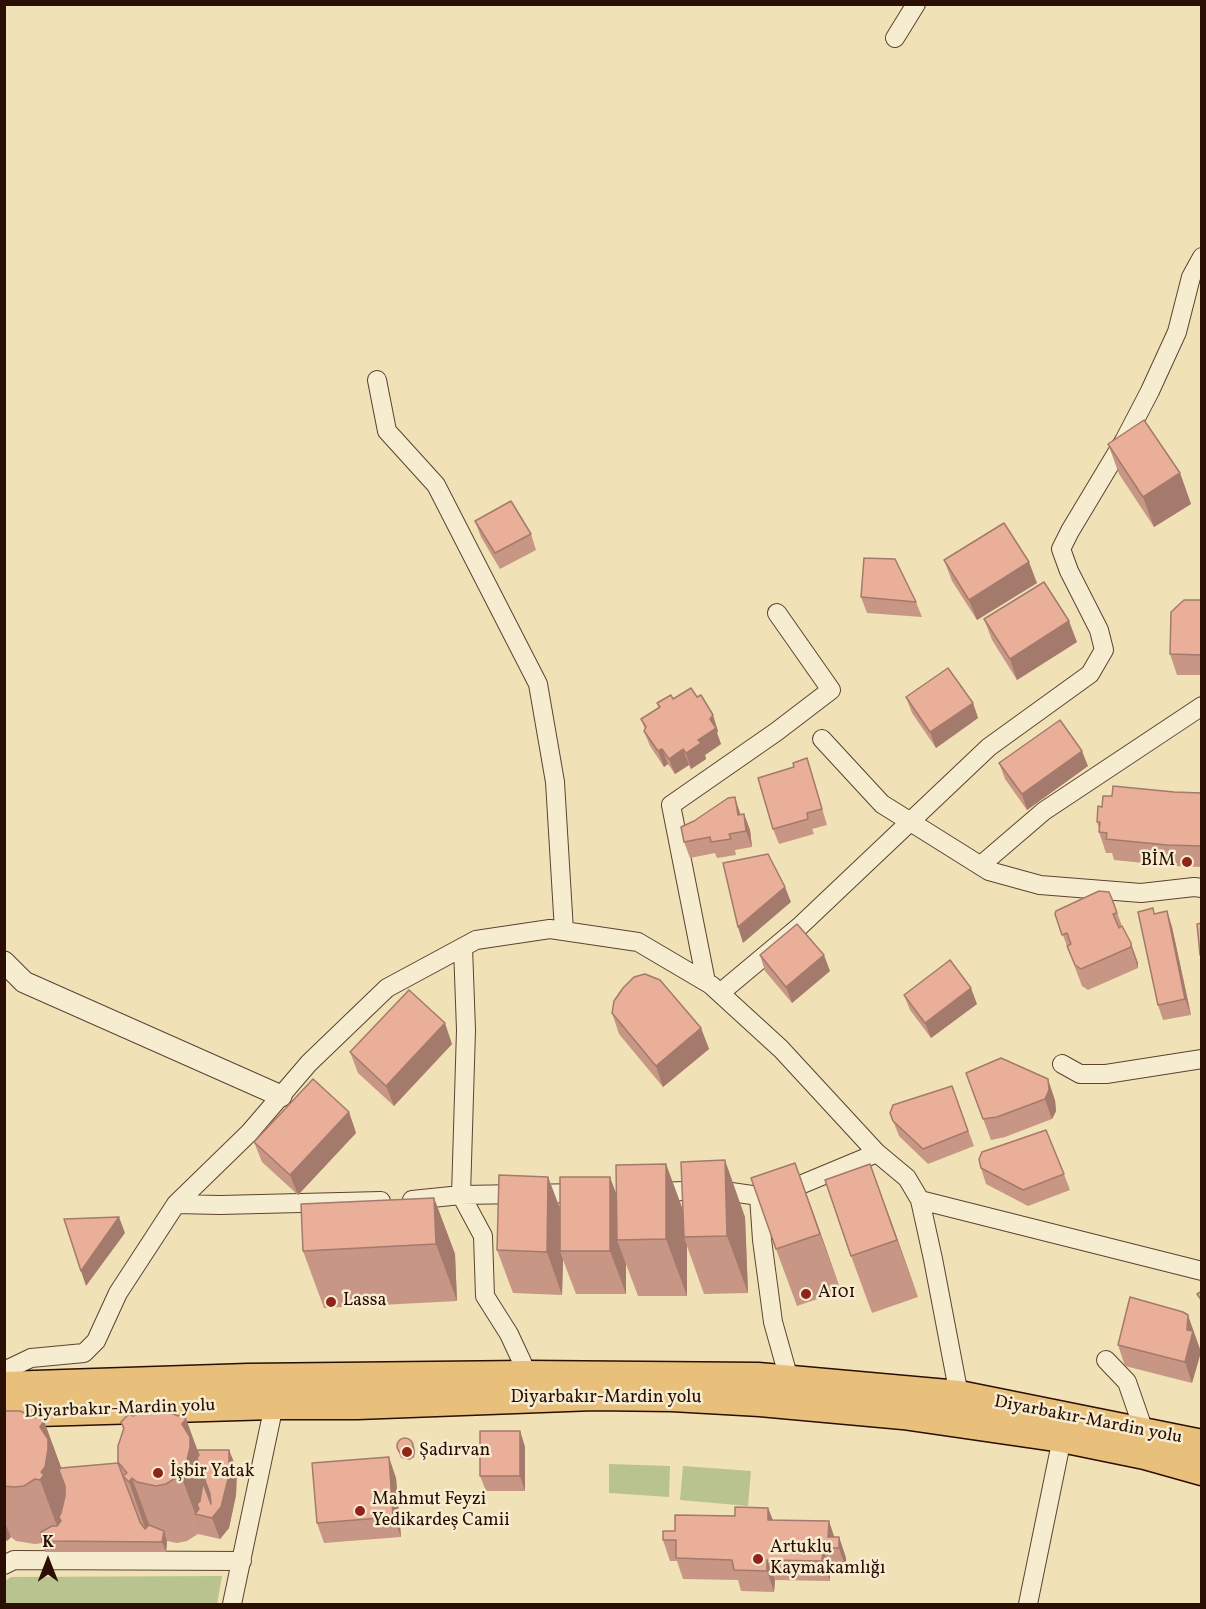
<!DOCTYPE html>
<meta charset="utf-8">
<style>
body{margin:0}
#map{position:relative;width:1206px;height:1609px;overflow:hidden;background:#f1e1b7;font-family:Vollkorn,serif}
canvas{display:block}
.frame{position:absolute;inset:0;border:6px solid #2b0e04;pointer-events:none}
.north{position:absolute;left:18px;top:1531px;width:60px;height:60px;-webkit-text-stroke:4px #f6ecd0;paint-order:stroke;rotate:0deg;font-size:16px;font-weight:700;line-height:24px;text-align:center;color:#2b0e04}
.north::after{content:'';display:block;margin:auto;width:21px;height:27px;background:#2b0e04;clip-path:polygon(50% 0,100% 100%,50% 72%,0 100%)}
</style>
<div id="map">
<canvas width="1206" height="1609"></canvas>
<div class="frame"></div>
<div class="north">K</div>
</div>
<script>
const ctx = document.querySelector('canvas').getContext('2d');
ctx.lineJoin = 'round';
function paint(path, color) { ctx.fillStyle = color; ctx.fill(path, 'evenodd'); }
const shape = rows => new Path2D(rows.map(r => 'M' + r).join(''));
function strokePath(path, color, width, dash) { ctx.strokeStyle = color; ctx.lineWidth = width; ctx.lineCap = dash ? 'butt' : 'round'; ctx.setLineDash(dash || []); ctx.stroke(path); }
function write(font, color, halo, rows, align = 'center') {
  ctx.font = font + ' Vollkorn,serif'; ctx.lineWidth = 5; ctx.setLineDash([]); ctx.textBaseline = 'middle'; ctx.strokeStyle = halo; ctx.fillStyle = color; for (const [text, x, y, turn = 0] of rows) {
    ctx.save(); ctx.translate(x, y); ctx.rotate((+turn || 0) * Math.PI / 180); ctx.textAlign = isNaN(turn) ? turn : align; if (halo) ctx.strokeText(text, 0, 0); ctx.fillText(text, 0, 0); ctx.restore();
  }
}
paint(shape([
 [609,1464,670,1466,669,1497,609,1493],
 [683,1466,751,1471,748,1506,680,1500],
 [222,1576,217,1604,5,1604,5,1581,11,1577]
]), '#b9c38f');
const minor = shape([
 [895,38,916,4],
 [377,380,387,431,436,485,538,684,555,782,564,931],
 [822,739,882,804,989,871,1040,885,1141,893,1194,887,1202,888],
 [981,865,1044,811,1202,706],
 [463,947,466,1030,461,1195,483,1236,485,1296,509,1334,522,1362,526,1375],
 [706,982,671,805,776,732,831,690,777,613],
 [720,993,799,927,989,747,1090,674,1104,650,1099,630,1069,571,1061,549,1070,531,1124,441,1150,391,1177,332,1191,277,1202,257],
 [1062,1064,1080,1074,1106,1074,1202,1059],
 [652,1192,717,1190,759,1196,788,1190,877,1153],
 [759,1196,762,1240,773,1322,789,1379],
 [412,1200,461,1195,582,1193],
 [920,1200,1202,1271],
 [176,1204,220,1205,381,1201],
 [1106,1360,1127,1382,1144,1431],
 [4,1371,31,1358,84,1353,96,1341,118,1293,176,1204,249,1133,309,1063,387,988,476,940,550,929,638,942,711,985,781,1049,877,1153,907,1178,920,1200,933,1259,959,1395],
 [4,1565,14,1560,242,1561],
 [232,1604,274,1405],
 [1028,1604,1062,1438]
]);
const tertiary = shape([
 [4,962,24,982,281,1096]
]);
const trunk = shape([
 [4,1386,248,1378,526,1375,758,1377,959,1395,1202,1444],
 [4,1413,274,1405,357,1405,594,1396,672,1397,760,1402,903,1415,1062,1438,1145,1455,1202,1471]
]);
strokePath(minor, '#5c4331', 20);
strokePath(tertiary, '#5c4331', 23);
strokePath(trunk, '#2b0e04', 31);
strokePath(minor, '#f6ecd0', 18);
strokePath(tertiary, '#f6ecd0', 21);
strokePath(trunk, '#e8c07c', 28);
paint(shape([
 [1108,444,1180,473,1191,504,1154,527,1119,474],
 [475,521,531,534,536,550,500,569,481,537],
 [944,560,1037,583,977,620,952,581],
 [861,597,916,602,922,617,867,613],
 [1202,600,1202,675,1177,675,1170,654],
 [984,619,1077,642,1017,680,992,640],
 [906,697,973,703,978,718,936,748,912,713],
 [673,699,718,731,717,733,721,744,705,755,706,759,691,769,689,765,675,774,668,764,664,767,650,746,644,731,645,729,641,719,659,708,657,703],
 [807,758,812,774,827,825,812,829,814,834,779,844,773,829,794,767],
 [999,763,1088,766,1027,810,1005,779],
 [1174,792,1202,793,1202,867,1174,866,1114,860,1112,853,1106,853,1099,832,1099,829,1097,822,1102,807,1112,796],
 [744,814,750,830,752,847,735,850,736,855,717,858,715,853,690,858,684,842,741,815],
 [1112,899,1122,926,1138,963,1138,968,1088,990,1082,986,1055,914],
 [1167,911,1172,927,1191,1015,1163,1020,1158,1005,1155,914],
 [760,955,830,971,792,1003,765,971],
 [904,995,977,1004,931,1038,910,1010],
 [612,1013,701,1028,709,1049,663,1087,619,1034],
 [452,1044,394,1106,358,1073,350,1052],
 [966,1073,1055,1100,1056,1111,1052,1119,1005,1137,991,1140],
 [952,1086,974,1146,928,1164,899,1136,890,1113],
 [349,1112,356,1133,298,1195,262,1162,254,1142],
 [795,1163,841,1291,797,1306,776,1249],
 [666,1164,683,1211,745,1217,748,1293,704,1294,687,1246,687,1296,638,1296,626,1264,626,1294,576,1294,563,1260,562,1295,513,1293,497,1250,548,1177,560,1208,616,1194],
 [981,1168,1064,1174,1070,1190,1028,1206,986,1184],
 [434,1198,455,1254,457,1301,324,1308,303,1251],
 [891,1221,918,1297,872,1313,851,1256],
 [1195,1336,1201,1352,1192,1383,1125,1366,1118,1345],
 [4,1411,44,1421,61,1468,118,1463,123,1429,121,1422,133,1416,178,1416,186,1419,197,1450,229,1450,237,1470,236,1495,229,1528,220,1539,198,1534,187,1541,177,1543,167,1541,166,1552,45,1552,42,1543,35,1544,16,1541,11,1537,7,1541,4,1538],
 [520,1431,525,1447,525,1491,486,1491,480,1476],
 [396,1446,415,1451,414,1457,409,1460,401,1458],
 [396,1478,401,1537,324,1543,317,1523],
 [768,1508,773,1520,834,1537,839,1537,846,1558,846,1569,830,1569,830,1581,775,1580,774,1592,741,1591,738,1580,683,1579,677,1561,670,1561,663,1540,675,1531]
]), '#c89684');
paint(shape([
 [1180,473,1191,504,1154,527,1143,497],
 [1029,562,1037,583,977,620,969,600],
 [1069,621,1077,642,1017,680,1010,659],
 [973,703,978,718,936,748,930,732],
 [713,715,718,731,717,733,721,744,705,755,706,759,691,769,686,753],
 [662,749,668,764,664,767,658,751],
 [683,749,689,765,675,774,669,759],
 [1082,751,1088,766,1027,810,1022,794],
 [735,797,740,813,744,831,738,815],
 [744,814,750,830,752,847,746,831],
 [785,887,791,902,743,943,738,927],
 [1167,911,1172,927,1191,1015,1185,999],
 [1131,943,1138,963,1138,968,1131,947],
 [824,955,830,971,792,1003,786,987],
 [971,988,977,1004,931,1038,925,1023],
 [445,1023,452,1044,394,1106,386,1086],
 [701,1028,709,1049,663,1087,656,1066],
 [1048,1079,1055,1100,1056,1111,1052,1119,1045,1099],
 [349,1112,356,1133,298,1195,290,1175],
 [725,1160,745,1217,748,1293,727,1236],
 [795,1163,816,1220,841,1291,820,1234],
 [666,1164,687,1221,684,1237,687,1246,687,1296,666,1239],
 [870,1164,891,1221,918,1297,897,1240],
 [548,1177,564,1220,560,1251,563,1260,562,1295,547,1252],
 [610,1177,626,1220,617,1240,626,1264,626,1294,610,1251],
 [434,1198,455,1254,457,1301,436,1244],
 [119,1217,125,1233,86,1286,81,1271],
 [1188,1315,1201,1352,1192,1383,1185,1362],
 [186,1419,207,1476,210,1494,211,1504,195,1514,203,1535,182,1478,183,1470,182,1424],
 [44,1421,65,1478,69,1496,61,1537,40,1480,40,1427],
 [520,1431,525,1447,525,1491,520,1476],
 [414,1446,415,1451,414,1457,409,1460,407,1454],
 [229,1450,237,1470,236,1495,229,1528,220,1539,212,1518],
 [389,1457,396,1478,401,1537,393,1517],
 [132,1478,153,1535,149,1539,129,1482],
 [768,1508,776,1529,768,1520],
 [4,1521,11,1537,7,1541,4,1533],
 [829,1521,836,1542,828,1537],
 [164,1531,167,1542,166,1552,162,1542],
 [839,1537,846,1558,846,1569,839,1548],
 [823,1548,830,1569,830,1581,822,1561],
 [767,1560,775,1580,774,1592,767,1571]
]), '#a37a6b');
const building = shape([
 [1144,420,1180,473,1143,497,1108,444,1144,420],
 [511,501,531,534,495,553,475,521,511,501],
 [1004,523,1029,562,969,600,944,560,1004,523],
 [864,558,895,559,916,602,861,597,864,558],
 [1044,582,1069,621,1010,659,984,619,1044,582],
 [1184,600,1202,600,1202,655,1170,654,1171,612,1184,600],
 [948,668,973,703,930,732,906,697,948,668],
 [691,688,697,697,701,695,713,715,710,719,716,728,698,740,701,743,686,753,683,749,669,759,662,749,658,751,644,731,646,727,641,719,660,707,657,703,671,695,673,699,691,688],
 [1060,720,1082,751,1022,794,999,763,1060,720],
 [807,758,822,809,807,813,808,819,773,829,758,778,794,767,793,763,807,758],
 [1113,786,1174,792,1202,793,1202,846,1167,845,1106,839,1107,833,1099,832,1100,822,1097,822,1098,806,1102,807,1103,796,1112,796,1113,786],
 [735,797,738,815,744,814,746,831,729,834,731,839,711,842,710,837,684,842,681,827,694,821,728,798,735,797],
 [768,854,785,887,738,927,723,863,768,854],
 [1099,891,1109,892,1112,899,1117,913,1113,914,1119,928,1122,926,1131,943,1131,947,1081,969,1075,965,1067,946,1071,944,1067,933,1062,935,1055,914,1056,911,1099,891],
 [1153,908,1154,914,1167,911,1185,999,1158,1005,1138,912,1153,908],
 [1202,923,1202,955,1200,955,1197,924,1202,923],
 [797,924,824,955,786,987,760,955,797,924],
 [950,960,971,988,925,1023,904,995,950,960],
 [645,974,660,980,701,1028,656,1066,612,1013,614,1001,623,988,634,977,645,974],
 [409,990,445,1023,386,1086,350,1052,409,990],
 [1001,1058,1048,1079,1049,1090,1045,1099,997,1117,983,1119,966,1073,1001,1058],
 [313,1079,349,1112,290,1175,254,1142,313,1079],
 [952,1086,968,1131,923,1149,893,1121,890,1113,893,1105,952,1086],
 [1046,1130,1064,1174,1023,1190,981,1168,979,1159,982,1152,1046,1130],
 [725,1160,727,1236,684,1237,681,1162,725,1160],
 [795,1163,820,1234,776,1249,751,1178,795,1163],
 [666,1164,666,1239,617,1240,616,1165,666,1164],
 [870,1164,897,1240,851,1256,825,1180,870,1164],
 [499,1175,548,1177,547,1252,497,1250,499,1175],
 [560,1177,610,1177,610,1251,560,1251,560,1177],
 [434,1198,436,1244,303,1251,301,1204,434,1198],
 [119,1217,81,1271,64,1219,119,1217],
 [1202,1291,1202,1301,1197,1294,1202,1291],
 [1130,1297,1183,1312,1188,1315,1187,1330,1193,1331,1185,1362,1118,1345,1130,1297],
 [145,1409,162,1409,178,1416,181,1414,186,1419,182,1424,190,1437,190,1447,186,1465,183,1470,186,1473,182,1478,177,1477,166,1484,156,1486,137,1482,132,1478,129,1482,123,1476,127,1473,118,1462,118,1446,124,1428,121,1422,129,1414,133,1416,145,1409],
 [4,1411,20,1411,36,1418,39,1415,44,1421,40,1427,48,1439,48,1449,45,1467,41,1472,44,1475,40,1480,35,1479,24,1486,14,1487,4,1486,4,1411],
 [480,1431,520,1431,520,1476,480,1476,480,1431],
 '397 1446a8 8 0 1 1 16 0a8 8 0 1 1-16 0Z',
 [197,1450,229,1450,229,1475,221,1507,212,1518,195,1514,199,1509,197,1504,200,1501,203,1483,211,1504,210,1494,197,1458,199,1455,197,1450],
 [389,1457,393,1517,317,1523,312,1463,389,1457],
 [118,1463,140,1522,145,1529,149,1525,164,1531,162,1542,42,1541,41,1532,52,1526,57,1526,61,1521,59,1517,61,1513,65,1496,65,1486,59,1470,61,1468,118,1463],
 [735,1507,768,1508,768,1520,829,1521,828,1537,839,1537,839,1548,823,1548,822,1561,767,1560,767,1571,734,1570,732,1560,676,1558,676,1540,663,1540,663,1531,675,1531,675,1515,735,1516,735,1507]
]);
paint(building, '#e9af99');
strokePath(building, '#a37a6b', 1.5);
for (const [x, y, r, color] of [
 [1187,862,6,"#8f2418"],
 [806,1294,6,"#8f2418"],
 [331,1302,6,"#8f2418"],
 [407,1452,6,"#8f2418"],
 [158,1473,6,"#8f2418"],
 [360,1511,6,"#8f2418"],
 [758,1559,6,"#8f2418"]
]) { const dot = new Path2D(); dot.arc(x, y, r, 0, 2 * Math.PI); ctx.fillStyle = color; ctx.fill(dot); strokePath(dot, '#f6ecd0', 2); }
write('18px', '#2b0e04', '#f6ecd0', [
 ["BİM",1175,862,"right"],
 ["A101",818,1294],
 ["Lassa",343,1302],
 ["Şadırvan",419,1452],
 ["İşbir Yatak",170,1473],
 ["Mahmut Feyzi",372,1501],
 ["Yedikardeş Camii",372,1522],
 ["Artuklu",770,1549],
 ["Kaymakamlığı",770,1570]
], 'left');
write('18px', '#2b0e04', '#f6ecd0', [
 ["Diyarbakır-Mardin yolu",606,1399],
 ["Diyarbakır-Mardin yolu",120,1410,-2],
 ["Diyarbakır-Mardin yolu",1088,1421,11]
]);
</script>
